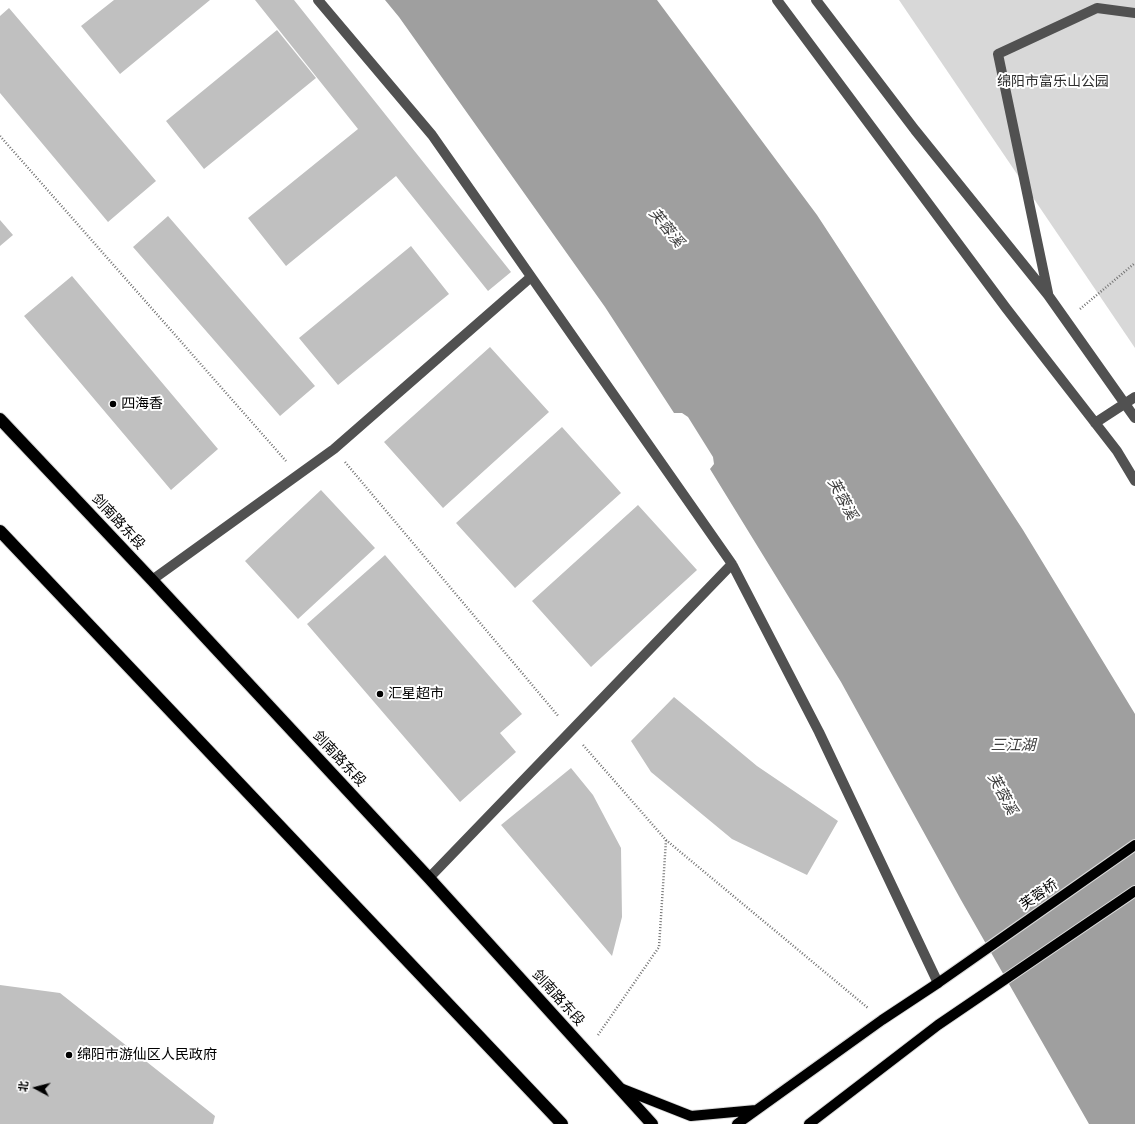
<!DOCTYPE html>
<meta charset="utf-8">
<style>
body{margin:0}
#map{position:relative;width:1135px;height:1124px;overflow:hidden;background:#fff;font-family:Karla,"Noto Sans SC",sans-serif}
canvas{display:block}
.north{position:absolute;left:16px;top:1068px;width:40px;height:40px;-webkit-text-stroke:3px #fff;paint-order:stroke;rotate:277deg;font-size:11px;font-weight:700;line-height:16px;text-align:center;color:#000}
.north::after{content:'';display:block;margin:auto;width:14px;height:18px;background:#000;clip-path:polygon(50% 0,100% 100%,50% 72%,0 100%)}
</style>
<div id="map">
<canvas width="1135" height="1124"></canvas>
<div class="north">北</div>
</div>
<script>
const ctx = document.querySelector('canvas').getContext('2d');
ctx.lineJoin = 'round';
function paint(path, color) { ctx.fillStyle = color; ctx.fill(path, 'evenodd'); }
const shape = rows => new Path2D(rows.map(r => 'M' + r).join(''));
function strokePath(path, color, width, dash) { ctx.strokeStyle = color; ctx.lineWidth = width; ctx.lineCap = dash ? 'butt' : 'round'; ctx.setLineDash(dash || []); ctx.stroke(path); }
function write(font, color, halo, rows, align = 'center') {
  ctx.font = font + ' Karla,"Noto Sans SC",sans-serif'; ctx.lineWidth = 4; ctx.setLineDash([]); ctx.textBaseline = 'middle'; ctx.strokeStyle = halo; ctx.fillStyle = color; for (const [text, x, y, turn = 0] of rows) {
    ctx.save(); ctx.translate(x, y); ctx.rotate((+turn || 0) * Math.PI / 180); ctx.textAlign = isNaN(turn) ? turn : align; if (halo) ctx.strokeText(text, 0, 0); ctx.fillText(text, 0, 0); ctx.restore();
  }
}
paint(shape([
 [899,0,1135,0,1135,348]
]), '#d8d8d8');
paint(shape([
 [385,0,657,0,817,215,1023,530,1135,714,1135,1124,1089,1124,961,900,841,682,710,469,714,464,713,457,688,417,682,413,674,413,605,307,399,17]
]), '#9f9f9f');
paint(shape([
 [114,0,210,0,120,74,81,26],
 [255,0,294,0,511,272,488,291,396,176,286,266,248,218,358,129],
 [9,8,156,181,108,222,0,93,0,16],
 [277,30,316,78,204,169,166,121],
 [168,216,315,386,280,416,133,247],
 [0,220,13,235,0,246],
 [411,246,449,294,338,385,299,338],
 [72,276,218,449,171,490,24,316],
 [490,347,549,412,443,508,384,442],
 [562,427,621,493,515,588,456,523],
 [321,490,375,548,298,619,245,561],
 [638,505,697,570,591,667,532,601],
 [385,555,522,714,500,733,516,752,460,802,307,624],
 [674,697,757,766,838,821,807,875,732,839,651,772,631,741],
 [571,768,593,795,621,848,622,917,612,956,501,825],
 [0,985,60,993,215,1116,213,1124,0,1124]
]), '#c0c0c0');
const major = shape([
 [620,1088,691,1116,756,1110],
 [737,1124,882,1020,938,983,1135,845],
 [809,1124,938,1025,1135,891]
]);
const highway = shape([
 [0,419,152,580,429,878,652,1124],
 [0,531,562,1124]
]);
strokePath(major, '#dbdbdb', 12);
strokePath(highway, '#dbdbdb', 14);
strokePath(shape([
 [0,136,286,461],
 [1080,309,1135,263],
 [345,462,559,717],
 [583,745,666,840,868,1008],
 [598,1035,659,947,666,840]
]), '#737373', 2.5, [1, 2]);
strokePath(shape([
 [318,0,432,135,732,564,819,732,938,983],
 [777,0,1006,308,1117,451,1135,481],
 [816,0,915,130,1048,295,1135,418],
 [1048,293,998,54,1097,8,1135,13],
 [1095,423,1135,397],
 [152,580,334,449,531,277],
 [429,878,732,564]
]), '#515151', 10);
strokePath(major, '#000', 10);
strokePath(highway, '#000', 12);
for (const [x, y, r, color] of [
 [113,404,4,"#000"],
 [380,694,4,"#000"],
 [69,1055,4,"#000"]
]) { const dot = new Path2D(); dot.arc(x, y, r, 0, 2 * Math.PI); ctx.fillStyle = color; ctx.fill(dot); strokePath(dot, '#fff', 1.5); }
write('14px', '#2f2f2f', '#fff', [
 ["绵阳市富乐山公园",1053,82]
]);
write('14px', '#000', '#fff', [
 ["四海香",121,404],
 ["汇星超市",388,694],
 ["绵阳市游仙区人民政府",77,1055]
], 'left');
write('14px', '#000', '#fff', [
 ["剑南路东段",118,522,47],
 ["剑南路东段",339,759,47],
 ["芙蓉桥",1039,895,-35],
 ["剑南路东段",558,998,48]
]);
write('italic 15px', '#404040', '#fff', [
 ["芙蓉溪",666,228,51],
 ["芙蓉溪",842,499,62],
 ["三江湖",1013,746],
 ["芙蓉溪",1002,794,62]
]);
</script>
